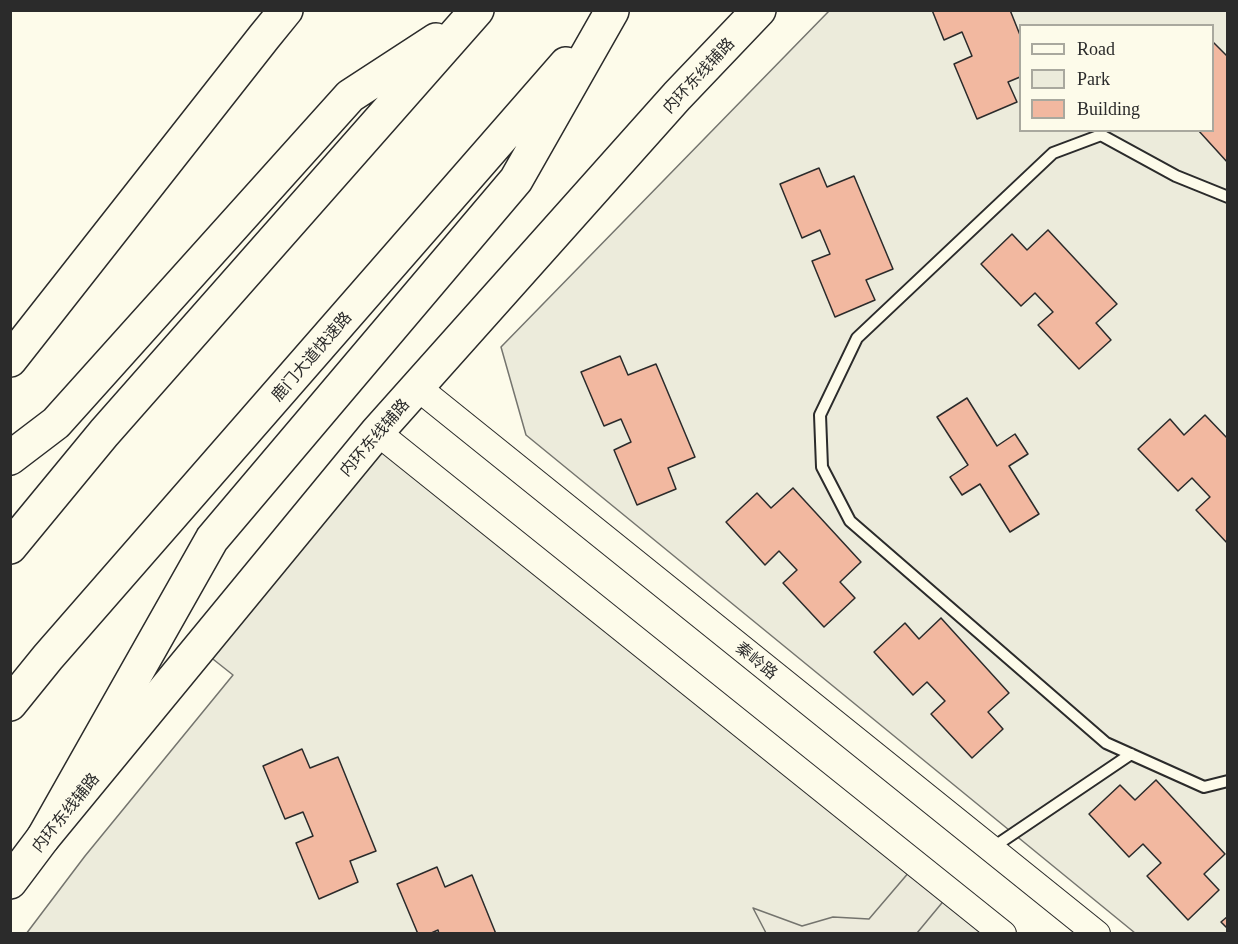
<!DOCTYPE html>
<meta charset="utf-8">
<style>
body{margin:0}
#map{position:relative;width:1238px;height:944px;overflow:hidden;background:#fdfbea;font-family:Georgia,serif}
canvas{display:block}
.frame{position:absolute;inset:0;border:12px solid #2b2b2b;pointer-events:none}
.legend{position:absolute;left:1019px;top:24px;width:195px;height:108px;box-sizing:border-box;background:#fdfbea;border:2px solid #a9a89e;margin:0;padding:8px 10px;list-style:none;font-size:18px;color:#2b2b2b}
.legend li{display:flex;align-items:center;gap:12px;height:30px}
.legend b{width:30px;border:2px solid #a9a89e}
</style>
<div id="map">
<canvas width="1238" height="944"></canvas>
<div class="frame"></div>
<ul class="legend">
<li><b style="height:8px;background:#fdfbea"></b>Road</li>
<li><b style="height:16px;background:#ecebdb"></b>Park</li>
<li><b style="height:16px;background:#f2b8a0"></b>Building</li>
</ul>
</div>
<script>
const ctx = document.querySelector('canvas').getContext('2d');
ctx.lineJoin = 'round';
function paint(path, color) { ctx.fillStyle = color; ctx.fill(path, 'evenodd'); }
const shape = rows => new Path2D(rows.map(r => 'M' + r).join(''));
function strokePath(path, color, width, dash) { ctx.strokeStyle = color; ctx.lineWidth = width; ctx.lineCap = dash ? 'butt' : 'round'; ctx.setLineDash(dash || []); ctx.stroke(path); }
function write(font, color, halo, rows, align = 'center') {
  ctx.font = font + ' Georgia,"Noto Sans SC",serif'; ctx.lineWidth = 4.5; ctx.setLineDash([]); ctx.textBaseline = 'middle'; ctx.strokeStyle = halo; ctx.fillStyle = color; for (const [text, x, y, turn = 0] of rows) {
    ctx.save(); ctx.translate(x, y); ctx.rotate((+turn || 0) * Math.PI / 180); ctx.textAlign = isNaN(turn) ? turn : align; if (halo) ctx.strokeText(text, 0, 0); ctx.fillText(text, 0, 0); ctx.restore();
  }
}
const green = shape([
 [829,11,1227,11,1227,933,1135,933,526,435,501,347,829,11],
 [1020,26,1212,26,1212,130,1020,130,1020,26],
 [377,432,1003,934,26,934,85,856,233,675,199,648,377,432]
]);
paint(green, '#ecebdb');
strokePath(green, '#74746e', 1.5);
const parking = shape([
 [916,864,951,892,917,933,766,933,753,908,802,926,833,917,869,919,916,864]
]);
paint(parking, '#eceadb');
strokePath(parking, '#74746e', 1.5);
const building = shape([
 [932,10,1010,10,1020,35,1020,77,1008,82,1017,102,977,119,954,64,972,56,962,32,944,40,932,10],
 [1212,41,1228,57,1228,163,1198,130,1212,130,1212,41],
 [819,168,827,187,854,176,893,269,866,280,875,300,835,317,812,261,830,254,820,230,802,238,780,184,819,168],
 [1048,230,1117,304,1096,323,1111,340,1079,369,1038,325,1053,312,1035,293,1021,306,981,264,1012,234,1027,250,1048,230],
 [620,356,628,375,656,364,695,457,668,468,676,489,637,505,614,450,631,442,621,419,604,426,581,372,620,356],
 [967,398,997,446,1015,434,1028,454,1009,466,1039,514,1010,532,980,484,962,495,950,477,968,465,937,417,967,398],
 [1205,415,1228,439,1228,544,1196,510,1210,497,1192,478,1178,491,1138,449,1170,419,1184,435,1205,415],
 [793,488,861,562,840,582,855,598,824,627,783,583,797,570,779,551,765,565,726,522,757,493,771,508,793,488],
 [941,618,1009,693,988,712,1003,729,972,758,931,714,945,701,927,682,913,695,874,652,905,623,919,639,941,618],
 [302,749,310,768,338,757,376,851,350,861,358,882,319,899,296,843,313,836,303,812,285,819,263,766,302,749],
 [1156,780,1225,854,1204,874,1219,890,1188,920,1147,876,1161,863,1143,844,1129,857,1089,814,1120,785,1135,800,1156,780],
 [437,867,445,887,472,875,496,934,439,934,438,930,429,934,418,934,397,884,437,867],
 [1228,916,1228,929,1221,922,1228,916]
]);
paint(building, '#f2b8a0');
strokePath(building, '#2b2b2b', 1.5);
const service = shape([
 [1228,197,1176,176,1101,135,1053,153,857,338,820,415,822,467,850,521,1106,743,1204,787,1228,781],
 [992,848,1131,754]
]);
const tertiary = shape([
 [417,387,1097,934],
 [377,432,1003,934]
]);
const primary = shape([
 [10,360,264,37,286,10],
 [10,882,43,838,377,432,677,96,759,10]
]);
const trunk = shape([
 [10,458,56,423,350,96,436,40],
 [10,547,104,433,477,10],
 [10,704,48,657,566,64],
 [43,838,212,539,516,180,612,11]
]);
strokePath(service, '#2b2b2b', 14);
strokePath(tertiary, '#2b2b2b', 28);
strokePath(primary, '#2b2b2b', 36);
strokePath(trunk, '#2b2b2b', 36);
strokePath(service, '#fdfbea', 10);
strokePath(tertiary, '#fdfbea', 26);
strokePath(primary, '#fdfbea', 33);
strokePath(trunk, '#fdfbea', 33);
write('16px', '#2b2b2b', '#fdfbea', [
 ["内环东线辅路",698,75,-47],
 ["鹿门大道快速路",311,356,-49],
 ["内环东线辅路",374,437,-49],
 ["秦岭路",757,660,39],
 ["内环东线辅路",65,812,-51]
]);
</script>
